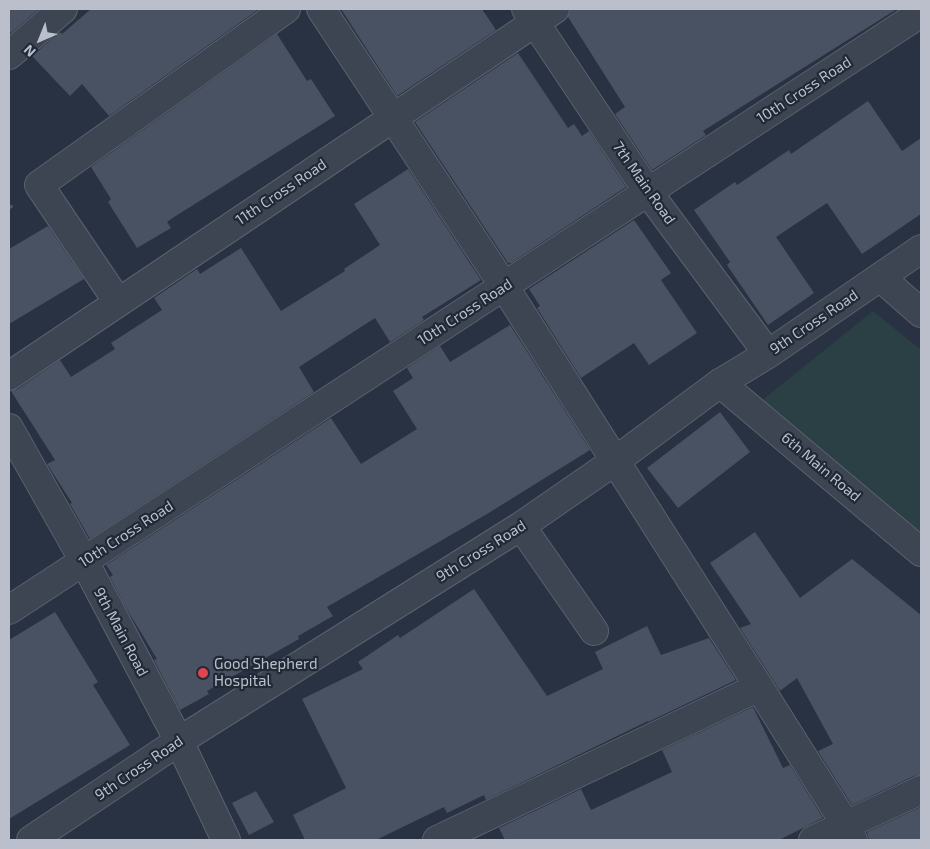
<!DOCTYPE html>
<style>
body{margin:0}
#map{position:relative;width:930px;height:849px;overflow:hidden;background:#283242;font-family:"Exo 2",sans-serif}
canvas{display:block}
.frame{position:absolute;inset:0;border:10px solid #babfcb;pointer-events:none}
.north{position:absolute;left:15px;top:15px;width:50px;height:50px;-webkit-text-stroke:4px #212937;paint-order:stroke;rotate:224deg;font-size:14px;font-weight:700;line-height:20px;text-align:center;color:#babfcb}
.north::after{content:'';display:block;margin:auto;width:18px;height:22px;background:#babfcb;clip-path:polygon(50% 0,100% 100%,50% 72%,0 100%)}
</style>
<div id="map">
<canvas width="930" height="849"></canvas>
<div class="frame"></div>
<div class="north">N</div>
</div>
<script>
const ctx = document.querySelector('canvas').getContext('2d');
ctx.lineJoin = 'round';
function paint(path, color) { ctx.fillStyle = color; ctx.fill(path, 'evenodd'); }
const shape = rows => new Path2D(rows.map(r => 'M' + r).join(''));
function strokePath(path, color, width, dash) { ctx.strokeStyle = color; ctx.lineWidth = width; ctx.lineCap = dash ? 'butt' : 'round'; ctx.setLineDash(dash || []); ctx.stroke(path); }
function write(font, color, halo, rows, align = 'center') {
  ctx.font = font + ' "Exo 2",sans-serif'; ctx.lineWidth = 4.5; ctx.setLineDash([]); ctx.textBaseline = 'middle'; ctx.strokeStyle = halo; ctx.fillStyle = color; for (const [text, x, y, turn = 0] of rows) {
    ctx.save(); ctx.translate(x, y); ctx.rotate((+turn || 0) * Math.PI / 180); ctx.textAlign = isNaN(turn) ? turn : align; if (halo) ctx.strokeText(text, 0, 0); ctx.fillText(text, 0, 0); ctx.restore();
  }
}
paint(shape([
 [873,311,921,350,921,541,760,402]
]), '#2b4044');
paint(shape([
 [9,9,39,9,11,33,9,30],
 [91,9,259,9,109,116,82,84,70,96,32,56,60,32,62,34],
 [341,9,482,9,496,30,397,96],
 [570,9,897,9,703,131,706,135,652,170,615,114,625,107,568,17],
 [277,34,307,81,311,79,335,116,171,219,167,222,171,228,137,248,108,202,111,199,91,167],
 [518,53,568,128,574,124,582,136,589,131,626,187,511,263,508,263,415,122],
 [868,101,902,151,921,138,921,214,862,254,827,203,776,237,814,293,768,325,727,265,730,262,694,210,735,182,737,185,789,150,791,154],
 [408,169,481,280,422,317,424,320,390,342,375,318,299,367,314,392,90,539,70,504,72,503,47,464,55,460,11,391,18,389,60,360,71,377,115,349,111,343,162,310,154,298,197,269,200,274,241,248,281,311,345,271,344,269,380,245,354,204],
 [634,220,671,273,661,280,697,333,649,365,634,343,581,378,537,308,540,306,529,289],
 [48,226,84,279,9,324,9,249],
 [510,325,590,450,487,514,327,607,333,616,298,636,299,639,207,691,209,694,180,710,154,660,157,659,126,608,110,577,113,575,106,565,331,418,361,464,417,429,393,391,413,378,407,368,440,346,450,362],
 [720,412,750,452,678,508,647,468],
 [755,532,800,598,852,559,921,615,921,775,914,776,852,805,818,751,833,744,797,678,780,691,740,628,751,624,710,563],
 [474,589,547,696,603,669,595,652,647,626,661,655,709,638,736,680,648,722,648,721,486,800,484,795,447,813,444,807,376,840,305,840,293,815,346,788,302,699,363,669,358,662,398,635,400,638],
 [55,612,98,682,93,685,130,745,9,819,9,640],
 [753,707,783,768,790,765,823,818,779,840,505,840,499,828,581,789,591,810,672,772,662,750],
 [256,791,274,822,249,835,232,803],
 [921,807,921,840,869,840,867,832]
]), '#485263');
const minor = shape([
 [321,9,504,286,759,687,846,825,853,840],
 [526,9,648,192,768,354],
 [9,55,63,9],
 [880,277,921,313],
 [118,302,39,185,286,9],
 [9,376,555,9],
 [720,383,921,552],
 [9,428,84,561,179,741,226,840],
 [521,526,594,631],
 [9,610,921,13],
 [31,840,179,741,521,526,615,461,720,383,768,354,921,249],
 [437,840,759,687],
 [813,840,921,790]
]);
strokePath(minor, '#5b626f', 30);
strokePath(shape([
 [9,208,15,204]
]), '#4b5d61', 3, [4, 4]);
strokePath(minor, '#3d4452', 28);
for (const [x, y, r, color] of [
 [203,673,6,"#e0444e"]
]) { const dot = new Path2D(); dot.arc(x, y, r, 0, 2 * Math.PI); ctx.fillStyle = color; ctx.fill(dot); strokePath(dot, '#212937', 2); }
write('15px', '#babfcb', '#212937', [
 ["10th Cross Road",804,90,-33],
 ["7th Main Road",644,183,55],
 ["11th Cross Road",281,192,-34],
 ["10th Cross Road",465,312,-33],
 ["9th Cross Road",814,322,-34],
 ["6th Main Road",821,467,40],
 ["10th Cross Road",126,534,-33],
 ["9th Cross Road",481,551,-32],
 ["9th Main Road",121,632,62],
 ["9th Cross Road",139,768,-34]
]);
write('15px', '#babfcb', '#212937', [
 ["Good Shepherd",214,664],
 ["Hospital",214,681]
], 'left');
</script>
